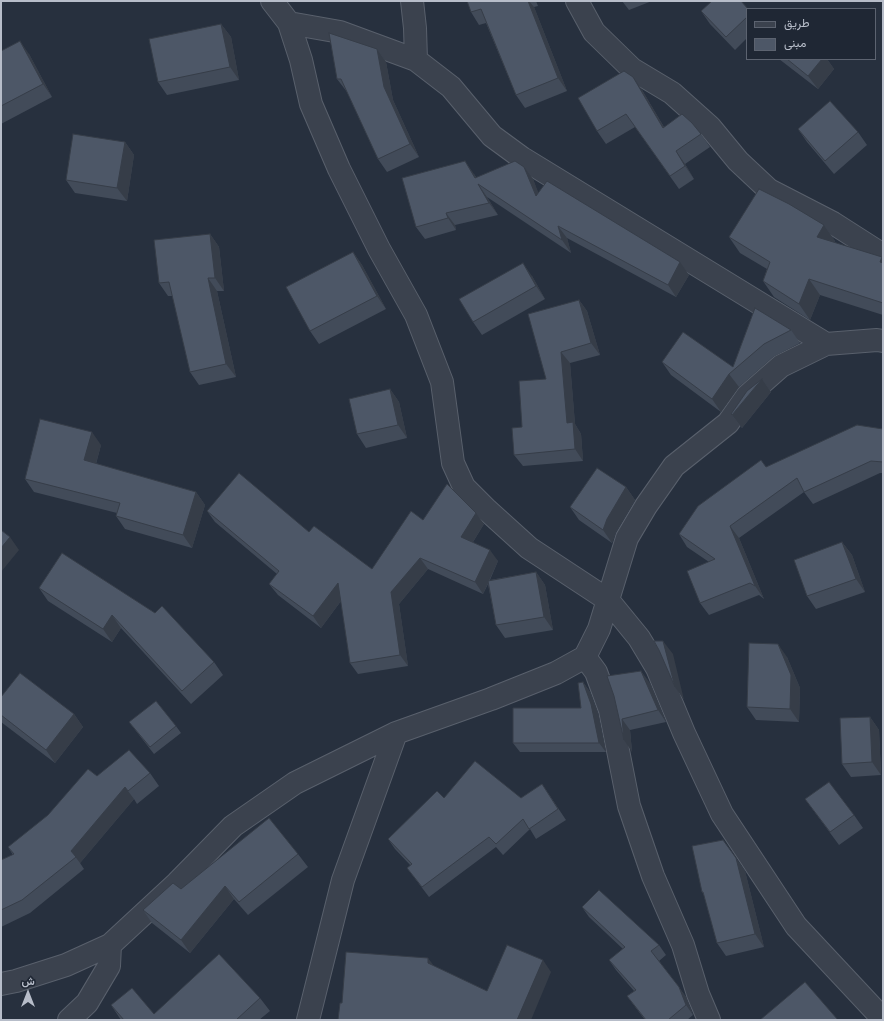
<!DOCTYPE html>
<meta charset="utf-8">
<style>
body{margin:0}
#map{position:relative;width:884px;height:1021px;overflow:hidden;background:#27303e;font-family:"Public Sans",Vazirmatn,sans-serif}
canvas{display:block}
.frame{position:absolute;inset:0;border:2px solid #b7bdc9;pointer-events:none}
.legend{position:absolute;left:746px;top:8px;width:130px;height:52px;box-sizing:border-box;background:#1f2734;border:1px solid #5c6370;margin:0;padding:5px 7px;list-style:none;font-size:12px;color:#b7bdc9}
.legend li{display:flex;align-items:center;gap:8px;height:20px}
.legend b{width:20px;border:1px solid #5c6370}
.north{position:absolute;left:8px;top:973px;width:40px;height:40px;-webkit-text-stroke:3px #1f2734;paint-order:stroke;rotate:0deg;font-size:11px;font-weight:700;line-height:16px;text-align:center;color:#b7bdc9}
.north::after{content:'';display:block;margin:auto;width:14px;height:18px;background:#b7bdc9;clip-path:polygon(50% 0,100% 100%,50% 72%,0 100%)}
</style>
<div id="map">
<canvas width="884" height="1021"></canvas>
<div class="frame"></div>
<ul class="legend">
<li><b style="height:5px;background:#3b424e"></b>طريق</li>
<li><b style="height:11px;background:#4d5767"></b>مبنى</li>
</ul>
<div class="north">ش</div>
</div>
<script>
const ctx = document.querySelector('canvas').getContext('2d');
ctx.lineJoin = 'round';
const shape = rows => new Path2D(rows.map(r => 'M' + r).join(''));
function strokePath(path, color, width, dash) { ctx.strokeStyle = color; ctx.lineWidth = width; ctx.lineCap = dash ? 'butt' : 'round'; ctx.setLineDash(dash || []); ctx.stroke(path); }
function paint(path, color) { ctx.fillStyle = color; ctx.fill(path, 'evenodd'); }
const street = shape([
 [272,1,289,23,301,60,311,104,339,169,379,249,416,315,442,382,453,463,464,487,487,510,529,548,608,600,639,638,657,668,684,733,722,814,796,926,883,1019],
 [412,1,415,28,416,60],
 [577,1,594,32,632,69,672,93,710,127,738,161,769,190,833,223,883,255],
 [289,23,340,32,416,60,451,87,492,136,522,158,826,344],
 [585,657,596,672,610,710,629,806,653,876,683,945,698,994,709,1020],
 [1,984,16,981,66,965,110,945,177,883,233,826,295,783,396,733,491,699,556,673,585,657,599,629,627,538,646,506,674,466,728,423,747,396,781,366,826,344,877,340,883,341],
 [69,1020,87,1003,109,966,110,945],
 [308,1020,343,880,396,733]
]);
strokePath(street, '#59606c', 24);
strokePath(street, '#3b424e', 22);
paint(shape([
 [467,1,537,1,536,1,538,6,534,7,567,91,525,108,516,95,486,23,479,25,471,12],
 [622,1,652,1,629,10],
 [747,9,747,38,735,50,710,24,701,11],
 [221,24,231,37,239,80,167,95,158,82],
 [377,49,386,62,393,100,419,157,387,172,378,159,347,92,337,79],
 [1,51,29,54,52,97,1,124],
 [779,59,827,59,834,69,818,89],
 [642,90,664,127,701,134,710,147,685,164,694,179,679,189,635,127,606,144,597,131],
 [798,129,858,132,867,145,834,174,807,142],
 [125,142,134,155,127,201,75,193,66,180],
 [474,174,476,177,533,179,538,193,689,275,676,297,567,238,571,253,487,197,498,215,455,225,456,230,425,239,416,227],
 [824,225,835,241,834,243,882,257,883,259,883,315,820,295,810,320,774,297,763,281,767,269,740,253,729,237],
 [210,234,219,247,224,291,217,291,236,377,199,385,190,372,173,296,168,296,159,283],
 [353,252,362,265,386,309,319,344,310,331],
 [532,276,545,299,482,335,473,322],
 [579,300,587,311,600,355,570,363,575,424,581,434,583,461,523,466,514,455],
 [755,308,791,330,800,343,773,357,739,387,721,412,671,375,662,362,733,367],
 [762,379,771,392,742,428,731,414],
 [390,389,399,402,407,438,366,448,357,434],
 [883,429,883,473,880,473,813,504,804,492,739,538,764,599,759,595,709,615,700,603,709,562,687,547,679,534,766,467],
 [101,445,96,464,196,492,205,505,192,548,125,529,116,516,117,513,34,492,25,479],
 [626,487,635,500,616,532,612,543,579,520,570,507],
 [207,511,309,532,372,569,423,520,484,524,473,542,498,561,490,580,536,572,545,585,553,630,505,638,496,625,488,584,483,594,428,569,399,604,408,666,358,674,350,663,341,601,321,628,278,595,269,584,277,574,215,522],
 [842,542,852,555,865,592,816,609,807,596],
 [62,553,214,662,223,675,191,704,121,628,112,642,48,601,39,588],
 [787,657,800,688,799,722,756,720,747,707],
 [583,682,590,692,598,713,606,752,520,752,513,743,581,708],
 [650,683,666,722,630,730,632,752,614,696],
 [1,697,74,714,83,727,55,763,1,722],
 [870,717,879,730,881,775,851,777,842,764],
 [129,722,176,726,181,733,154,754],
 [150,773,159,786,137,804,134,799,80,863,84,869,30,913,1,927,1,860,13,855,8,847],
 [542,784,566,820,536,839,530,829,503,855,496,847,429,897,407,868,411,866,395,849,388,839,444,798,521,798],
 [805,799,854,815,863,828,839,845],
 [723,840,745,871,764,947,726,956,717,943,704,895,702,892],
 [298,854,308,867,248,915,234,899,190,953,152,923,143,910,181,889],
 [582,907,659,945,666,955,659,961,686,997,693,1015,687,1020,645,1020,627,996,634,991,616,970,609,960,623,949,589,917],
 [260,998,270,1011,259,1020,121,1020,111,1005,154,1014]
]), '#424b59');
paint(shape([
 [528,1,529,1,534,7,567,91,558,78],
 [221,24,231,37,239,80,230,67],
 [20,41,29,54,52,97,43,84],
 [377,49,386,62,393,100,419,157,410,144,384,87],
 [822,59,827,59,834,69,818,89,808,76],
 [633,77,642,90,672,141,663,128],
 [125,142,134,155,127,201,117,188],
 [676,151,685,164,694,179,685,166],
 [465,161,474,174,481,186,475,178],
 [524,167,533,179,545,209,536,196],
 [478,184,487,197,498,215,489,203],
 [446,213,455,225,456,230,448,218],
 [824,225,835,241,828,253,817,237],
 [558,226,567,238,571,253,562,240],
 [210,234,219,247,224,291,215,278],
 [353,252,362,265,386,309,377,296],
 [882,257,883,259,883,266,880,262],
 [680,262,689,275,676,297,668,285],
 [523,263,532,276,545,299,536,286],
 [208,278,217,291,236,377,226,364],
 [809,279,820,295,810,320,799,304],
 [579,300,587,311,600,355,591,343],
 [561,352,570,363,575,424,581,434,583,461,575,449,567,423],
 [729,374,739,387,721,412,712,399],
 [762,379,771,392,742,428,732,415],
 [390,389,399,402,407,438,398,425],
 [92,432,101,445,93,474,84,460],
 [626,487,635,500,616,532,612,543,603,530,607,519],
 [196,492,205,505,192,548,183,535],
 [476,513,484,524,469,548,461,537],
 [730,526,739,538,764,599,755,586],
 [10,537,19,550,1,572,1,548],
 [842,542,852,555,865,592,856,579],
 [490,550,498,561,483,594,475,582],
 [420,558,428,569,399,604,408,666,400,655,391,592],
 [536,572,545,585,553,630,544,617],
 [338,583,346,594,321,628,313,616],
 [112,615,121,628,112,642,103,629],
 [663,641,673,654,684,700,675,687],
 [778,644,787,657,800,688,799,722,790,709],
 [641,671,650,683,666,722,658,710],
 [583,682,590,692,598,713,606,752,599,743],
 [74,714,83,727,55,763,46,750],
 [870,717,879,730,881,775,872,762],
 [622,719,630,730,632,752,624,740],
 [125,787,134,799,80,863,71,851],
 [723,840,745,871,764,947,755,934],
 [225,886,234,899,190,953,181,940],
 [428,958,437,970,428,963],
 [543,960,551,972,531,1020,517,1020],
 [679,987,686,997,693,1015,686,1005]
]), '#363d48');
const building = shape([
 [467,1,528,1,558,78,516,95,481,9,471,12,467,1],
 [712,1,741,1,748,9,747,9,747,17,726,37,701,11,712,1],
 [221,24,230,67,158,82,149,39,221,24],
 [329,33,377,49,384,87,410,144,378,159,341,79,337,79,329,33],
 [20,41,43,84,1,106,1,51,20,41],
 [787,59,822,59,808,76,787,59],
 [624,71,633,77,663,128,682,114,692,123,701,134,676,151,685,166,670,176,626,114,597,131,578,98,624,71],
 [830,101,858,132,825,161,798,129,830,101],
 [73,134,125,142,117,188,66,180,73,134],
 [465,161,475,178,515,161,524,167,536,196,547,181,680,262,668,285,558,226,562,240,478,184,489,203,446,213,448,218,416,227,402,178,465,161],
 [759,189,789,204,824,225,817,237,882,257,880,262,883,263,883,303,809,279,799,304,763,281,770,262,729,237,759,189],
 [210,234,215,278,208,278,226,364,190,372,169,282,159,283,154,240,210,234],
 [353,252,377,296,310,331,286,287,353,252],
 [523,263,536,286,473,322,459,299,523,263],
 [579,300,591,343,561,352,567,423,573,422,575,449,514,455,512,428,522,427,519,381,546,379,528,314,579,300],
 [755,308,791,330,764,344,729,374,712,399,662,362,683,332,733,367,755,308],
 [762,379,732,415,731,414,747,391,762,379],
 [390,389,398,425,357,434,349,399,390,389],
 [40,419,92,432,84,460,196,492,183,535,116,516,120,503,25,479,40,419],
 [857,425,883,429,883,462,871,461,804,492,797,478,730,526,755,586,750,583,700,603,687,571,715,559,679,534,698,506,761,460,766,467,857,425],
 [597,468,626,487,607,519,603,530,570,507,597,468],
 [239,473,309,532,314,526,372,569,411,511,423,520,447,484,476,513,461,537,490,550,475,582,420,558,391,592,400,655,350,663,338,583,313,616,269,584,279,571,207,511,239,473],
 [1,530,10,537,1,548,1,530],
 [842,542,856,579,807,596,794,560,842,542],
 [62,553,155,613,162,606,214,662,182,691,112,615,103,629,39,588,62,553],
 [536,572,544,617,496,625,488,581,536,572],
 [654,641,663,641,675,687,659,650,654,641],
 [749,643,778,644,791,675,790,709,747,707,749,643],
 [641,671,658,710,622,719,624,740,614,696,607,676,641,671],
 [20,673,74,714,46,750,1,715,1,697,20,673],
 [583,682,591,704,599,743,513,743,513,708,581,708,578,683,583,682],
 [156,701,176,726,150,747,129,722,156,701],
 [870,717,872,762,842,764,840,718,870,717],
 [129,750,150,773,128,791,125,787,71,851,76,857,22,900,1,910,1,860,14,854,8,847,48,815,88,769,97,776,129,750],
 [475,761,521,798,542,784,558,809,529,829,523,819,496,844,489,837,422,887,407,868,412,864,388,839,437,791,444,798,475,761],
 [829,782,854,815,830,832,805,799,829,782],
 [269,818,298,854,239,902,225,886,181,940,143,910,173,883,181,889,269,818],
 [723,840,736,858,755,934,717,943,703,892,702,892,692,846,723,840],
 [599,890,659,945,651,951,679,987,686,1005,668,1020,646,1020,627,996,636,990,609,960,625,947,582,907,599,890],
 [507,945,543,960,517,1020,338,1020,340,1003,342,1003,346,952,428,958,428,963,487,991,507,945],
 [219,954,260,998,236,1020,124,1020,111,1005,132,988,154,1014,219,954],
 [805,982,838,1020,760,1020,805,982]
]);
paint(building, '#4d5767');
strokePath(building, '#363d48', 1);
</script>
